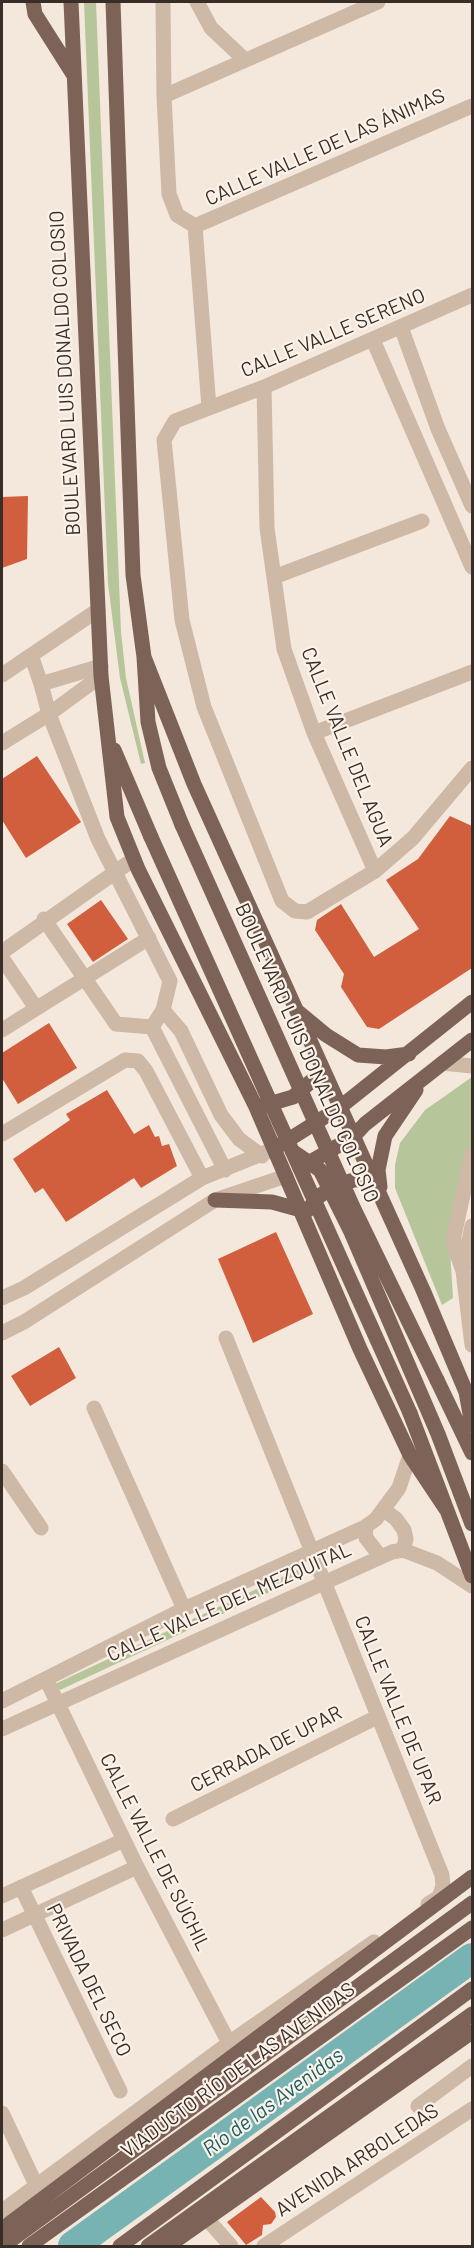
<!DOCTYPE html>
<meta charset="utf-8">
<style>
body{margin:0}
#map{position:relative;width:474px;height:2248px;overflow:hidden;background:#f4e8dc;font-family:Barlow,sans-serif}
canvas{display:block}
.frame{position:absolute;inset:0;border:3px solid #392d28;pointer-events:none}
</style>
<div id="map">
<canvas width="474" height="2248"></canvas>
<div class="frame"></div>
</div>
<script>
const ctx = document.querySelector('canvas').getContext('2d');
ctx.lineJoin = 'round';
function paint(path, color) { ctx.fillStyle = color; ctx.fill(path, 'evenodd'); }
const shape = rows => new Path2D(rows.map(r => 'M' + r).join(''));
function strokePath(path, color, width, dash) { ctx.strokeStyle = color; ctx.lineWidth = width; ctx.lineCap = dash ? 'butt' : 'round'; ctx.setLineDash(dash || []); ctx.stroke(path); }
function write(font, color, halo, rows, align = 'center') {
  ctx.font = font + ' Barlow,sans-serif'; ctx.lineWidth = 4.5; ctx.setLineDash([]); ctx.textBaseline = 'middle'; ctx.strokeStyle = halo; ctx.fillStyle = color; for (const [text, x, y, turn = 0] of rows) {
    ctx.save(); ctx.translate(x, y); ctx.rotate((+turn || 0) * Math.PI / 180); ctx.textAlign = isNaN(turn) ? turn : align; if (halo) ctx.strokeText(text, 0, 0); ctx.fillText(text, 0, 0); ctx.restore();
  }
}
paint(shape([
 [84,2,96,2,121,632,126,678,145,763,141,764,120,678,108,584],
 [472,1077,472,1160,449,1233,453,1298,442,1305,395,1188,395,1165,400,1143,425,1110],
 [299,1569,302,1577,60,1690,55,1684]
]), '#b7c59a');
strokePath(shape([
 [73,2246,472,1958]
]), '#78b3b4', 30);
paint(shape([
 [28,496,27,559,2,568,2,497],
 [37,756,81,822,26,858,2,820,2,779],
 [450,816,472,826,472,968,379,1029,367,1027,341,987,344,974,315,930,317,920,341,904,374,957,419,929,386,880,418,859],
 [101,900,128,939,93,962,67,924],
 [49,1023,77,1068,18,1104,2,1078,2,1053],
 [107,1090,134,1134,149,1125,155,1137,159,1136,162,1146,169,1144,177,1166,141,1188,134,1178,66,1222,43,1188,35,1193,13,1159,70,1120,66,1114],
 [276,1232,313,1314,253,1343,218,1259],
 [59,1347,76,1378,30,1406,11,1376],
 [261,2197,275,2212,276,2217,271,2224,263,2225,262,2235,246,2245,227,2222]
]), '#d15e3d');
strokePath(shape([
 [163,2,164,96,169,194,177,215,195,226],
 [197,2,211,28,245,60],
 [164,96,378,2],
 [195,226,472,106],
 [195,226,209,408],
 [472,295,264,387,175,421,164,440,182,620,204,707,282,901,295,911,307,912,375,871,413,838,472,768],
 [401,327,438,429,472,506],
 [373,340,472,567],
 [264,387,267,528,284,649,314,733,375,871],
 [274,577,422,521],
 [31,655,41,684],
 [101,666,41,684,49,714,101,676],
 [2,675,98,610],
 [314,733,472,672],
 [2,743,49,714,98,839,170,981,163,1010,152,1027,225,1170],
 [44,919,116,1024,152,1027],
 [2,952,134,859],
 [2,958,36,1008],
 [163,1010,181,1031,221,1115,239,1139,262,1156],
 [2,1030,149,938],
 [442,1063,472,1066],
 [2,1134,125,1060,138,1061,146,1071,202,1178],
 [472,1154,454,1236,454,1246,463,1271,472,1345],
 [463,1271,472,1226],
 [2,1298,24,1288,202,1178,274,1149],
 [2,1333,24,1322,215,1200,286,1176],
 [226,1338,442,1875,443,1886,439,1897,428,1904],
 [94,1408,184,1609],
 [2,1471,41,1528],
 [384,1510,396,1519,404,1530,406,1539,403,1550],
 [365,1527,366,1538,380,1556],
 [46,1679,137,1867,229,2043],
 [2,1701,184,1609,365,1527,376,1519,399,1488,410,1455],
 [2,1729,392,1552,403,1550,437,1563,472,1586],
 [173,1819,377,1717],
 [21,1887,120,2091],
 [2,1896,124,1840],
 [2,1930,137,1867],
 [418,2106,472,2066],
 [2,2113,36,2185],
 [2,2211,229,2043,374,1942],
 [207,2219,231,2246],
 [264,2246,472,2109]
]), '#ceb8a6', 15);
strokePath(shape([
 [33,2,35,14,73,74],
 [71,2,101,676,117,817,138,869,256,1107,360,1349,410,1455,446,1509],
 [113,2,133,575,144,657,148,722,159,768,182,825],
 [144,657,194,784,423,1290,466,1392,472,1425],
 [114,750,151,837],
 [297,1011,326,1035,358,1055,386,1057,409,1054],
 [259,1107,293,1097,322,1072],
 [277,1147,339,1108,472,1002],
 [300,1168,353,1137,365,1124,472,1040],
 [380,1187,378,1170,385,1136,416,1090],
 [215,1200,272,1202,301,1210],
 [308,1210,318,1197,334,1186,354,1180,372,1179],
 [437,1380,472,1453],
 [410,1413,472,1576],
 [2,2229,472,1877],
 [3,2246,472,1903],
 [29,2246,472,1928],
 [120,2246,472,1989],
 [148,2246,472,2014],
 [168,2246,472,2032]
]), '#7d6357', 15);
strokePath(shape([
 [182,825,353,1207,437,1380],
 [151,837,410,1413],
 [292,1151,320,1170,351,1232,438,1434,472,1524]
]), '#7d6357', 15);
write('20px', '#392d28', '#fbf2e9', [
 ["CALLE VALLE DE LAS ÁNIMAS",325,147,-24],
 ["CALLE VALLE SERENO",333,333,-23],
 ["BOULEVARD LUIS DONALDO COLOSIO",65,373,-93],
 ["CALLE VALLE DEL AGUA",347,747,68],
 ["BOULEVARD LUIS DONALDO COLOSIO",307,1053,66],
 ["CALLE VALLE DEL MEZQUITAL",229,1602,-24],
 ["CALLE VALLE DE UPAR",398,1710,68],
 ["CERRADA DE UPAR",266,1749,-27],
 ["CALLE VALLE DE SÚCHIL",155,1852,63],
 ["PRIVADA DEL SECO",89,1980,64],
 ["VIADUCTO RÍO DE LAS AVENIDAS",238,2070,-36],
 ["AVENIDA ARBOLEDAS",357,2160,-33]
]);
write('italic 21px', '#195c5f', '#fbf2e9', [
 ["Río de las Avenidas",273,2102,-36]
]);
</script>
